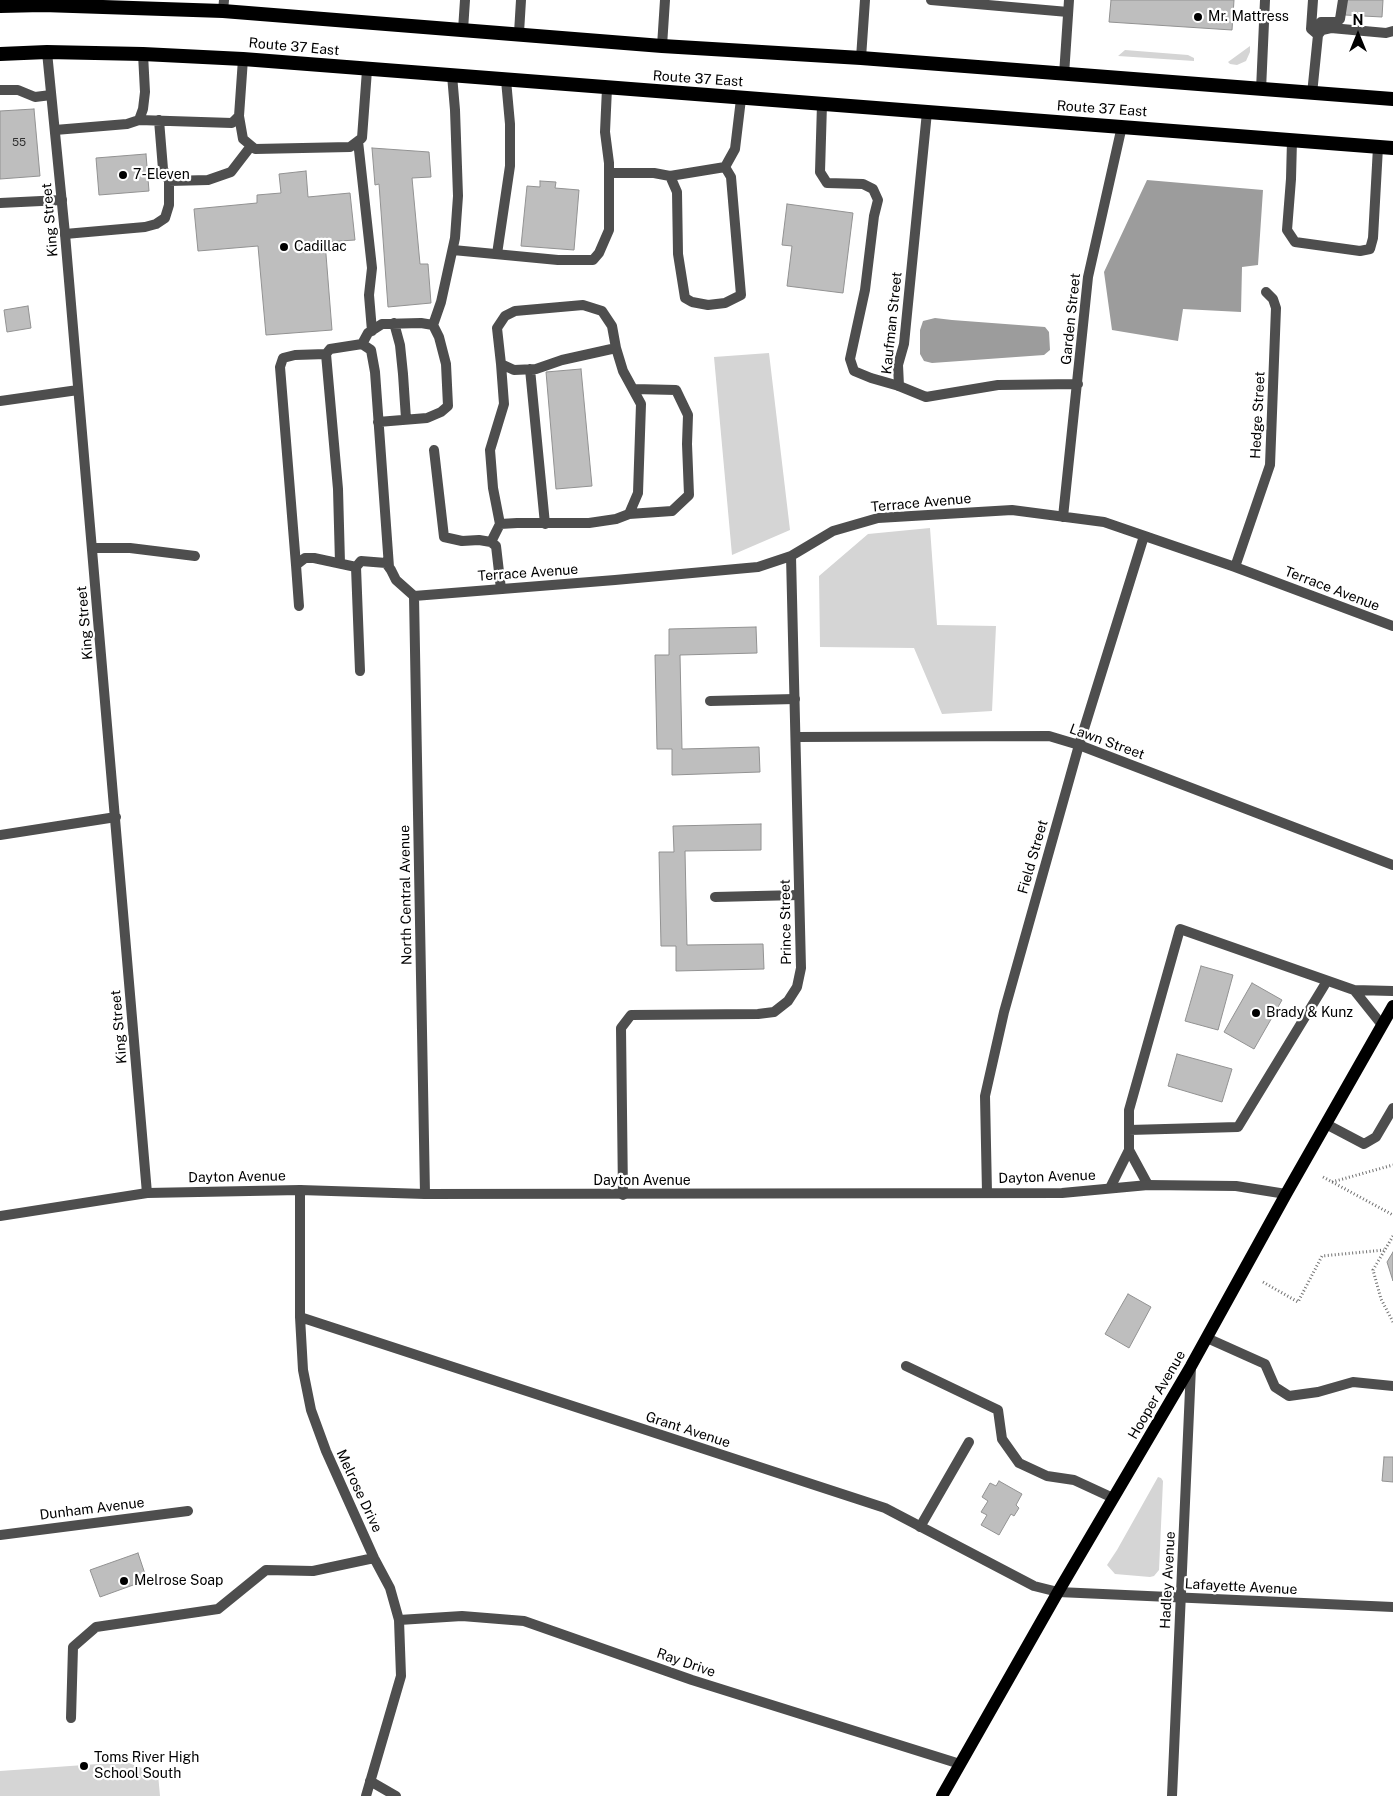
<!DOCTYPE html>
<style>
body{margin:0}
#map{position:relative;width:1393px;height:1796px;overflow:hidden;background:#fff;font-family:"Public Sans",sans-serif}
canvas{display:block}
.north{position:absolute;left:1333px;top:10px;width:50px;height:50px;-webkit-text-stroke:4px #fff;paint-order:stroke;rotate:0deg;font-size:14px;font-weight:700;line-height:20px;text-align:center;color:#000}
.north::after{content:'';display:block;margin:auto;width:18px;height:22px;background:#000;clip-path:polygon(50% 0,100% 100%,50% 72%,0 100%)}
</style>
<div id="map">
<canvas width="1393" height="1796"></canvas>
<div class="north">N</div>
</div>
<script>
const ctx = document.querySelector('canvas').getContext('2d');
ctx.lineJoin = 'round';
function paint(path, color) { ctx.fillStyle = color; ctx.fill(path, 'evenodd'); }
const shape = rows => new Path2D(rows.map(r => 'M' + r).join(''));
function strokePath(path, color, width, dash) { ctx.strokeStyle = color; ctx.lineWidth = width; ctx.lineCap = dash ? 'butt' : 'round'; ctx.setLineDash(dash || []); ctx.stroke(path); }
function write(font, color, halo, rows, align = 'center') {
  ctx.font = font + ' "Public Sans",sans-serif'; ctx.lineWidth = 4.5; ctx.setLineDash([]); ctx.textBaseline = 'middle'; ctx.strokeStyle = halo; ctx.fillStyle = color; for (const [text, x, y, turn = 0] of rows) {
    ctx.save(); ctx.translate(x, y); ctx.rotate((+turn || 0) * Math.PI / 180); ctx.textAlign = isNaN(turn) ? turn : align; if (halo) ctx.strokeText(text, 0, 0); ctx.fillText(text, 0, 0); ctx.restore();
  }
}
paint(shape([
 [1250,46,1250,52,1246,61,1237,65,1230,64,1228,62],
 [1125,50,1188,55,1194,58,1194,61,1118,56],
 [769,353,790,530,732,555,714,357],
 [930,528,937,625,996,626,992,711,942,714,914,648,820,647,819,576,868,534],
 [1158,1477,1161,1478,1163,1481,1159,1570,1154,1576,1150,1577,1115,1574,1107,1565,1117,1550],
 [126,1762,158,1774,160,1796,0,1796,0,1771]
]), '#d5d5d5');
paint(shape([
 [1147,180,1263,190,1258,265,1242,267,1241,312,1183,309,1178,341,1112,330,1104,272],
 [935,318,952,320,1045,327,1049,332,1050,350,1044,355,932,363,924,361,920,354,920,330,923,321]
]), '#9c9c9c');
const building = shape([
 [1111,0,1234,0,1232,30,1109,22,1111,0],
 [1346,0,1383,0,1382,17,1345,15,1346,0],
 [34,109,40,176,0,179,0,111,34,109],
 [372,148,429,152,431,177,412,178,420,264,428,264,431,303,388,307,379,184,375,185,372,148],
 [146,154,149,191,99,195,96,158,146,154],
 [306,171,308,197,350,193,355,240,325,242,332,330,266,335,258,246,198,251,194,209,257,203,257,195,281,193,279,174,306,171],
 [540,181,556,182,555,188,579,190,574,250,521,246,527,186,540,187,540,181],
 [787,204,853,213,843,293,787,286,792,246,782,245,787,204],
 [28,306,31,328,7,332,4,310,28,306],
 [581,369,592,486,556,489,546,372,581,369],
 [756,627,757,653,680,655,682,749,759,747,760,772,672,775,672,749,657,749,655,655,669,655,669,629,756,627],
 [761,824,761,850,685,851,687,945,763,944,764,969,676,971,676,946,661,946,659,852,674,852,673,826,761,824],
 [1201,966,1233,975,1218,1030,1185,1021,1201,966],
 [1252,983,1282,1000,1254,1049,1224,1032,1252,983],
 [1177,1054,1232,1069,1222,1102,1168,1086,1177,1054],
 [1393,1252,1393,1281,1387,1262,1393,1252],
 [1128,1294,1151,1307,1129,1348,1105,1334,1128,1294],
 [1384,1457,1393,1457,1393,1482,1382,1481,1384,1457],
 [999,1481,1022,1494,1016,1505,1019,1508,1014,1516,1011,1514,999,1535,981,1525,987,1515,981,1512,988,1501,982,1497,990,1483,996,1486,999,1481],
 [138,1553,147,1580,100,1597,90,1570,138,1553]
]);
paint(building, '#bebebe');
strokePath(building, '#929292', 1);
strokePath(shape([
 [1323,1177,1393,1215],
 [1332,1182,1393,1165],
 [1393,1236,1373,1270,1381,1299,1393,1322],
 [1263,1282,1298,1302,1322,1256,1384,1250]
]), '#707070', 3, [1, 2.5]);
strokePath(shape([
 [931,0,1068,12],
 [519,33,521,0],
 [1318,34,1321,22,1337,22,1340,19,1343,0],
 [1318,35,1322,30,1331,28,1386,33,1393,31],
 [0,90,18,90,35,97,51,95],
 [1312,94,1318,35,1311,29,1313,0],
 [822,104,820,172,827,183,863,184,873,189,878,200,874,216,865,290,850,359,854,371,871,378,899,386],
 [239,116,243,139,255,149,350,147,362,138,367,70],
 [139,120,232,123,239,116,243,59],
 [159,120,163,169,169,181,208,180,231,172,251,146],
 [55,130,127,124,139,120,143,109,145,92,143,54],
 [1292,140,1291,179,1287,230,1295,242,1360,251,1370,249,1373,238,1378,147],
 [358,141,372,268,369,295,372,331],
 [725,167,735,149,741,99],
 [609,173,654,173,670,176,677,192,678,254,685,298,692,302,708,305,725,303,741,295,731,177,725,167,670,176],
 [0,203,62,200],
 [65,234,145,227,156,224,165,218,169,205,169,181],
 [453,250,558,260,593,260,599,253,609,230,609,163,605,132,607,88],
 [497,254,510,166,510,124,506,80],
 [394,323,400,345,403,374,406,419],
 [433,325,441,302,455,238,458,196,455,110,452,75],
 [362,344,368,333,382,324,421,323,433,325,439,337,446,364,448,406,441,412,427,418,378,422],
 [530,369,545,524],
 [434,450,444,537,462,541,479,540,491,542,496,546,501,589],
 [629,514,672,511,689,495,687,444,688,415,676,390,634,389],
 [500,524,493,488,490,450,504,404,501,364],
 [491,542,500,524,517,523,589,523,616,519,629,514,638,493,641,404,623,371,616,348,612,326,602,311,583,305,515,311,505,316,497,328,501,364,514,370,536,369,562,360,616,348],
 [92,548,130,548,195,556],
 [340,563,338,489,326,354,330,349,362,344,371,350,375,372,389,567],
 [296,565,280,367,283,358,295,355,326,354],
 [299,606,296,565,305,558,314,558,356,567],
 [360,671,356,567,361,561,386,563,391,570,396,580,414,596],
 [710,701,795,699],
 [715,897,799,895],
 [1382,1025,1354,990,1393,991],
 [1326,1124,1364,1144,1376,1137,1393,1108],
 [1129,1130,1238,1127,1327,981],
 [1129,1150,1148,1185],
 [1110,1188,1129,1150,1129,1110,1180,929,1354,990],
 [1207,1338,1265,1364,1275,1387,1289,1396,1318,1392,1353,1382,1393,1386],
 [906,1366,998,1410,1002,1439,1019,1463,1047,1476,1074,1480,1113,1498],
 [920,1527,969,1442]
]), '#4e4e4e', 10);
strokePath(shape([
 [223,11,224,0],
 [463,30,465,0],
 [662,46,665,0],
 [47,52,65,234,147,1193],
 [861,58,865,0],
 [1064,75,1069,0],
 [1261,90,1265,0],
 [927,112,904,344,898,365,899,386,926,397,998,385,1078,384],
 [0,401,78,390],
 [1063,517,1088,277,1122,126],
 [1235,567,1270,465,1276,308,1273,299,1266,292],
 [796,737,1049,736,1079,745,1393,865],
 [0,835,116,817],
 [300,1190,300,1317,303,1370,311,1410,326,1451,374,1558,390,1588,399,1620,401,1676,366,1796],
 [987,1193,985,1096,1004,1012,1079,745,1144,536],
 [425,1194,414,596,615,580,758,567,791,556,833,531,878,518,1012,510,1104,522,1235,567,1393,626],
 [623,1195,621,1028,631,1015,758,1014,774,1012,788,1001,797,987,801,968,791,556],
 [300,1317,885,1508,1034,1586,1058,1592,1393,1607],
 [0,1535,188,1511],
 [399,1620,462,1616,524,1621,692,1680,960,1764],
 [71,1718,73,1647,96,1627,218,1609,266,1570,313,1571,374,1558],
 [370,1781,396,1796]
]), '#4e4e4e', 10);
strokePath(shape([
 [0,1216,147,1193,300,1190,425,1194,1062,1193,1148,1185,1236,1186,1286,1194],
 [1172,1796,1191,1367]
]), '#4e4e4e', 10);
strokePath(shape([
 [942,1796,1058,1592,1191,1366,1286,1194,1393,1006]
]), '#000', 12);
strokePath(shape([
 [0,6,43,5,223,11,662,46,861,58,1393,99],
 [0,54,47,52,143,54,243,59,1393,148]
]), '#000', 14);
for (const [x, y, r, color] of [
 [1198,17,5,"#000"],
 [123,175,5,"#000"],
 [284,247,5,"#000"],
 [1256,1013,5,"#000"],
 [124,1581,5,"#000"],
 [84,1766,5,"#000"]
]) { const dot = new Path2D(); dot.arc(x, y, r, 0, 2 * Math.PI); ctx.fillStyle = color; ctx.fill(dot); strokePath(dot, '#fff', 2); }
write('11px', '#303030', null, [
 ["55",19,143]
]);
write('14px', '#000', '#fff', [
 ["Mr. Mattress",1208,17],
 ["7-Eleven",133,175],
 ["Cadillac",294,247],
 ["Brady & Kunz",1266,1013],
 ["Melrose Soap",134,1581],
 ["Toms River High",94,1758],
 ["School South",94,1774]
], 'left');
write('14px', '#000', '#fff', [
 ["Route 37 East",294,47,5],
 ["Route 37 East",698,79,4],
 ["Route 37 East",1102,109,4],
 ["King Street",50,220,-95],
 ["Garden Street",1071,319,-84],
 ["Kaufman Street",892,323,-84],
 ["Hedge Street",1258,415,-87],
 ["Terrace Avenue",921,503,-5],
 ["Terrace Avenue",528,573,-4],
 ["Terrace Avenue",1332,589,21],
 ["King Street",85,623,-95],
 ["Lawn Street",1107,742,20],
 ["Field Street",1033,857,-74],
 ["North Central Avenue",406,895,-91],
 ["Prince Street",786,922,-91],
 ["King Street",119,1027,-95],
 ["Dayton Avenue",237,1177,-1],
 ["Dayton Avenue",1047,1177,-2],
 ["Dayton Avenue",642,1181],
 ["Hooper Avenue",1157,1395,-60],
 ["Grant Avenue",688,1430,18],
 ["Melrose Drive",359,1491,65],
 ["Dunham Avenue",92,1509,-7],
 ["Hadley Avenue",1168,1580,-87],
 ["Lafayette Avenue",1241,1587,3],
 ["Ray Drive",686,1663,19]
]);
</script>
